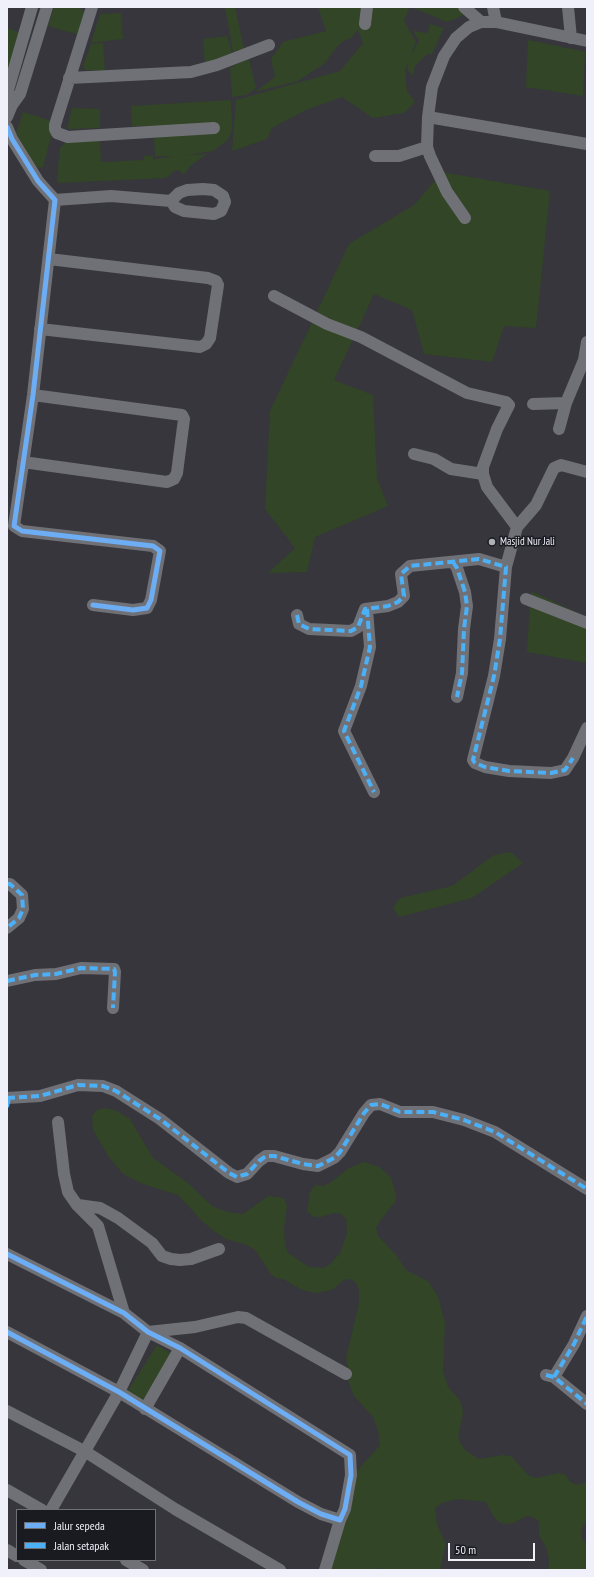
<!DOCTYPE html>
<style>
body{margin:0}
#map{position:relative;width:594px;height:1577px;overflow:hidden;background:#36363c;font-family:"PT Sans Narrow",sans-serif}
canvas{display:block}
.frame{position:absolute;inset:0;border:8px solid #eff0f9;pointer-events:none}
.legend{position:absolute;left:16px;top:1509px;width:140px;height:52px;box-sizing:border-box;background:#1a1b21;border:1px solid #6f7077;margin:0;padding:5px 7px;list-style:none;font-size:12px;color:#eff0f9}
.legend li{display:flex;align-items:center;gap:8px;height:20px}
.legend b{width:20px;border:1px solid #6f7077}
.scale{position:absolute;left:448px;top:1543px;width:87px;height:18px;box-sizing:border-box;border:2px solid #eff0f9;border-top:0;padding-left:5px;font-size:12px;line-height:14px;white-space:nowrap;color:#eff0f9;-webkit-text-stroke:3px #1a1b21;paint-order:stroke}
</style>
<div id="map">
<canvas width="594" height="1577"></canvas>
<div class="frame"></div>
<ul class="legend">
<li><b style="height:5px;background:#6dadf4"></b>Jalur sepeda</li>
<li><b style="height:5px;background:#4cb0f7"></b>Jalan setapak</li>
</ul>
<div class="scale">50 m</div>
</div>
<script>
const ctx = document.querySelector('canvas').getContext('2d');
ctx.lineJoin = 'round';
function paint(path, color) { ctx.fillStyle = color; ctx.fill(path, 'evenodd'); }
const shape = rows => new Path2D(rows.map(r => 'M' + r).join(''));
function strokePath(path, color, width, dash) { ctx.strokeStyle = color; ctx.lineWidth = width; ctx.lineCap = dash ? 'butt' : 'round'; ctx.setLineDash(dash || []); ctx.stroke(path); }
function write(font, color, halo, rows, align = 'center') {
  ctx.font = font + ' "PT Sans Narrow",sans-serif'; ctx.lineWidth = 3; ctx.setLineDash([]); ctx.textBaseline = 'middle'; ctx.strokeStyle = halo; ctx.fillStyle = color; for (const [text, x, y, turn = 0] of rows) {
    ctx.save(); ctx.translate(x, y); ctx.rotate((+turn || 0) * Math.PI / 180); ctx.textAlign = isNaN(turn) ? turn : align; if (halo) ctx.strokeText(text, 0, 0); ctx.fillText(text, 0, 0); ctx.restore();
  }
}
paint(shape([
 [54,7,76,7,85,11,82,36,48,26],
 [225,7,235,7,244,49,233,52],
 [318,7,410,7,404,21,416,42,411,55,419,41,413,31,428,33,430,24,444,28,432,54,427,54,415,66,413,76,407,69,409,61,405,69,407,91,415,102,404,113,373,118,342,97,306,110,285,121,272,128,267,139,232,151,236,100,340,71,363,43,358,30,351,38,342,42,335,49,325,63,298,81,255,92,275,77,271,59,283,42,326,31],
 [411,7,465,7,466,14,447,22],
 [121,13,123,39,91,43,100,14],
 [7,28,21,33,7,79],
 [227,36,232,53,205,64,203,39],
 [528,40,587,52,585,52,583,96,526,87],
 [103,43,105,71,85,70,83,66,91,44],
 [249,59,256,88,247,95,232,97,230,68,243,60],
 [231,100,232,130,228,140,213,151,186,155,207,154,190,166,184,175,179,170,174,171,166,178,58,183,57,179,60,148,67,141,100,139,101,162,143,160,144,156,153,155,153,159,173,157,155,156,153,126,132,126,131,106],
 [72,108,100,109,100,128,67,129],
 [23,112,55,122,43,167,39,168,33,164,16,133],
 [442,172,550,191,536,328,504,326,492,362,424,354,412,310,374,294,334,380,373,395,377,478,388,506,315,537,307,572,268,573,295,548,265,509,270,411,349,244,414,205],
 [531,591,587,617,587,663,527,652],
 [511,852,523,863,472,898,399,917,393,907,400,898,452,886,494,855],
 [105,1108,115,1110,130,1119,153,1158,188,1183,212,1206,227,1212,243,1214,268,1196,284,1198,287,1206,284,1229,285,1245,288,1253,309,1267,324,1268,330,1264,340,1253,347,1233,346,1219,341,1214,334,1213,321,1217,314,1217,307,1212,310,1192,315,1185,323,1186,330,1183,349,1168,364,1162,379,1167,385,1172,391,1178,396,1195,395,1202,380,1221,376,1228,378,1236,396,1255,406,1270,429,1282,438,1297,445,1322,443,1371,448,1387,459,1399,462,1406,463,1414,458,1436,461,1444,466,1451,479,1459,503,1455,511,1456,528,1475,536,1478,559,1473,566,1475,570,1482,577,1485,587,1482,587,1519,581,1531,582,1539,587,1545,587,1570,548,1570,549,1560,546,1547,539,1535,539,1522,533,1517,526,1516,514,1523,505,1524,499,1522,494,1517,486,1502,457,1499,442,1503,435,1508,437,1524,446,1544,440,1570,387,1570,381,1568,378,1570,329,1570,356,1472,380,1445,378,1430,373,1417,354,1396,348,1381,350,1378,346,1358,359,1303,359,1290,356,1283,351,1279,344,1280,332,1290,316,1293,302,1290,283,1279,276,1278,271,1274,255,1250,247,1245,226,1239,214,1231,203,1222,178,1195,143,1184,123,1174,108,1156,93,1130,92,1116,97,1110],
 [157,1345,172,1354,142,1402,127,1392]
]), '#324527');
strokePath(shape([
 [92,7,55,125,55,129,57,133,68,137,214,128],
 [464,7,481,22],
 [493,7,496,22],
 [568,7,571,38],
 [365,24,367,7],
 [69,78,191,72,217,65,269,45],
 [12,105,8,90,32,7],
 [7,117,12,105,20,94,47,7],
 [428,117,587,144],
 [7,127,12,139,38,181,55,200,33,395,14,526,22,531,153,546,160,551,151,600,147,608,133,610,93,605],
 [375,156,399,156,427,147],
 [203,189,214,190,223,196,225,202,221,211,214,214,184,211,175,207,171,201,179,193,187,190,203,189],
 [55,200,111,196,171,201],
 [465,218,447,192,430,156,427,147,428,117,432,87,444,56,456,38,469,27,481,22,496,22,587,41],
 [274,296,327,324,361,337,467,393,506,402,509,405,497,429,483,467,483,474,487,487,517,527],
 [40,329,200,347,206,344,210,338,218,285,216,281,208,278,49,259],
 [533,404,566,403],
 [559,429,566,403,584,360,587,342],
 [414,454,434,459,451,469,483,474],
 [23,462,167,482,174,479,177,473,184,419,182,415,33,395],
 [587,472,561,465,554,468,536,505,517,527,506,567,500,639,494,676,473,760,475,763,485,767,509,771,551,773,565,770,573,758,587,728],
 [453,562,457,568,465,592,467,606,464,629,462,673,457,697],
 [526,599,587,623],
 [367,610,370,647,361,686,344,731,374,792],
 [297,615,299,624,309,629,351,631,358,627,365,609,388,606,398,602,404,596,401,574,410,566,479,559,506,567],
 [7,884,10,884,22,895,23,909,19,918,7,928],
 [7,981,35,975,56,974,81,968,114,969,115,972,113,1008],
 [7,1098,40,1096,78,1085,103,1086,116,1091,160,1119,229,1173,237,1177,247,1174,259,1161,266,1156,274,1156,303,1164,318,1166,334,1158,340,1152,364,1113,371,1105,380,1104,400,1112,433,1112,464,1120,495,1132,587,1189],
 [58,1122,64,1174,68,1192,77,1205,98,1226,124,1313],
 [78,1205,100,1208,118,1218,152,1243,162,1256,171,1259,180,1260,191,1259,219,1249],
 [7,1254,124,1313,148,1332,180,1348,350,1455,351,1475,345,1509,340,1520,321,1514,298,1502,119,1392,7,1332],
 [148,1332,195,1327,238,1317,246,1318,346,1374],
 [546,1375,554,1377,587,1404],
 [554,1377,574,1344,587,1316],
 [145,1409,180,1348],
 [7,1411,86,1452,175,1509,280,1570],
 [7,1490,42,1510],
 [51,1510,119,1392,148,1332],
 [7,1550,17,1556],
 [24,1560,41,1570],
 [126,1560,143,1570],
 [325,1570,340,1520]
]), '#707176', 12);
strokePath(shape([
 [453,562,457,568,465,592,467,606,464,629,462,673,457,697],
 [367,609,370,647,361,686,344,731,374,792],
 [297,615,299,624,309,629,351,631,358,627,365,609,388,606,398,602,404,596,401,574,410,566,479,559,506,567,500,639,494,676,473,760,475,763,485,767,509,771,551,773,565,770,573,758],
 [7,884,10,884,22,895,23,909,19,918,7,928],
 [7,981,35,975,56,974,81,968,114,969,115,972,113,1008],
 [7,1098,40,1096,78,1085,103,1086,116,1091,160,1119,229,1173,237,1177,247,1174,259,1161,266,1156,274,1156,303,1164,318,1166,334,1158,340,1152,364,1113,371,1105,380,1104,400,1112,433,1112,464,1120,495,1132,587,1189],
 [7,1107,9,1098],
 [546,1375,554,1377,587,1404],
 [554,1377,574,1344,587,1316]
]), '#4cb0f7', 4, [8, 4]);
strokePath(shape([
 [7,127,12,139,38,181,55,200,33,395,14,526,22,531,153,546,160,551,151,600,147,608,133,610,93,605],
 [7,1254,124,1313,148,1332,180,1348,350,1455,351,1475,345,1509,340,1520,321,1514,298,1502,119,1392,7,1332]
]), '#6dadf4', 5);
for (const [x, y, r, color] of [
 [492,542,4,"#aeafb7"]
]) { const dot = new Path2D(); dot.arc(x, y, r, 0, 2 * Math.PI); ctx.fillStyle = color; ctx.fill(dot); strokePath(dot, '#1a1b21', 1.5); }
write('11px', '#eff0f9', '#1a1b21', [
 ["Masjid Nur Jali",500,542]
], 'left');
</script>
